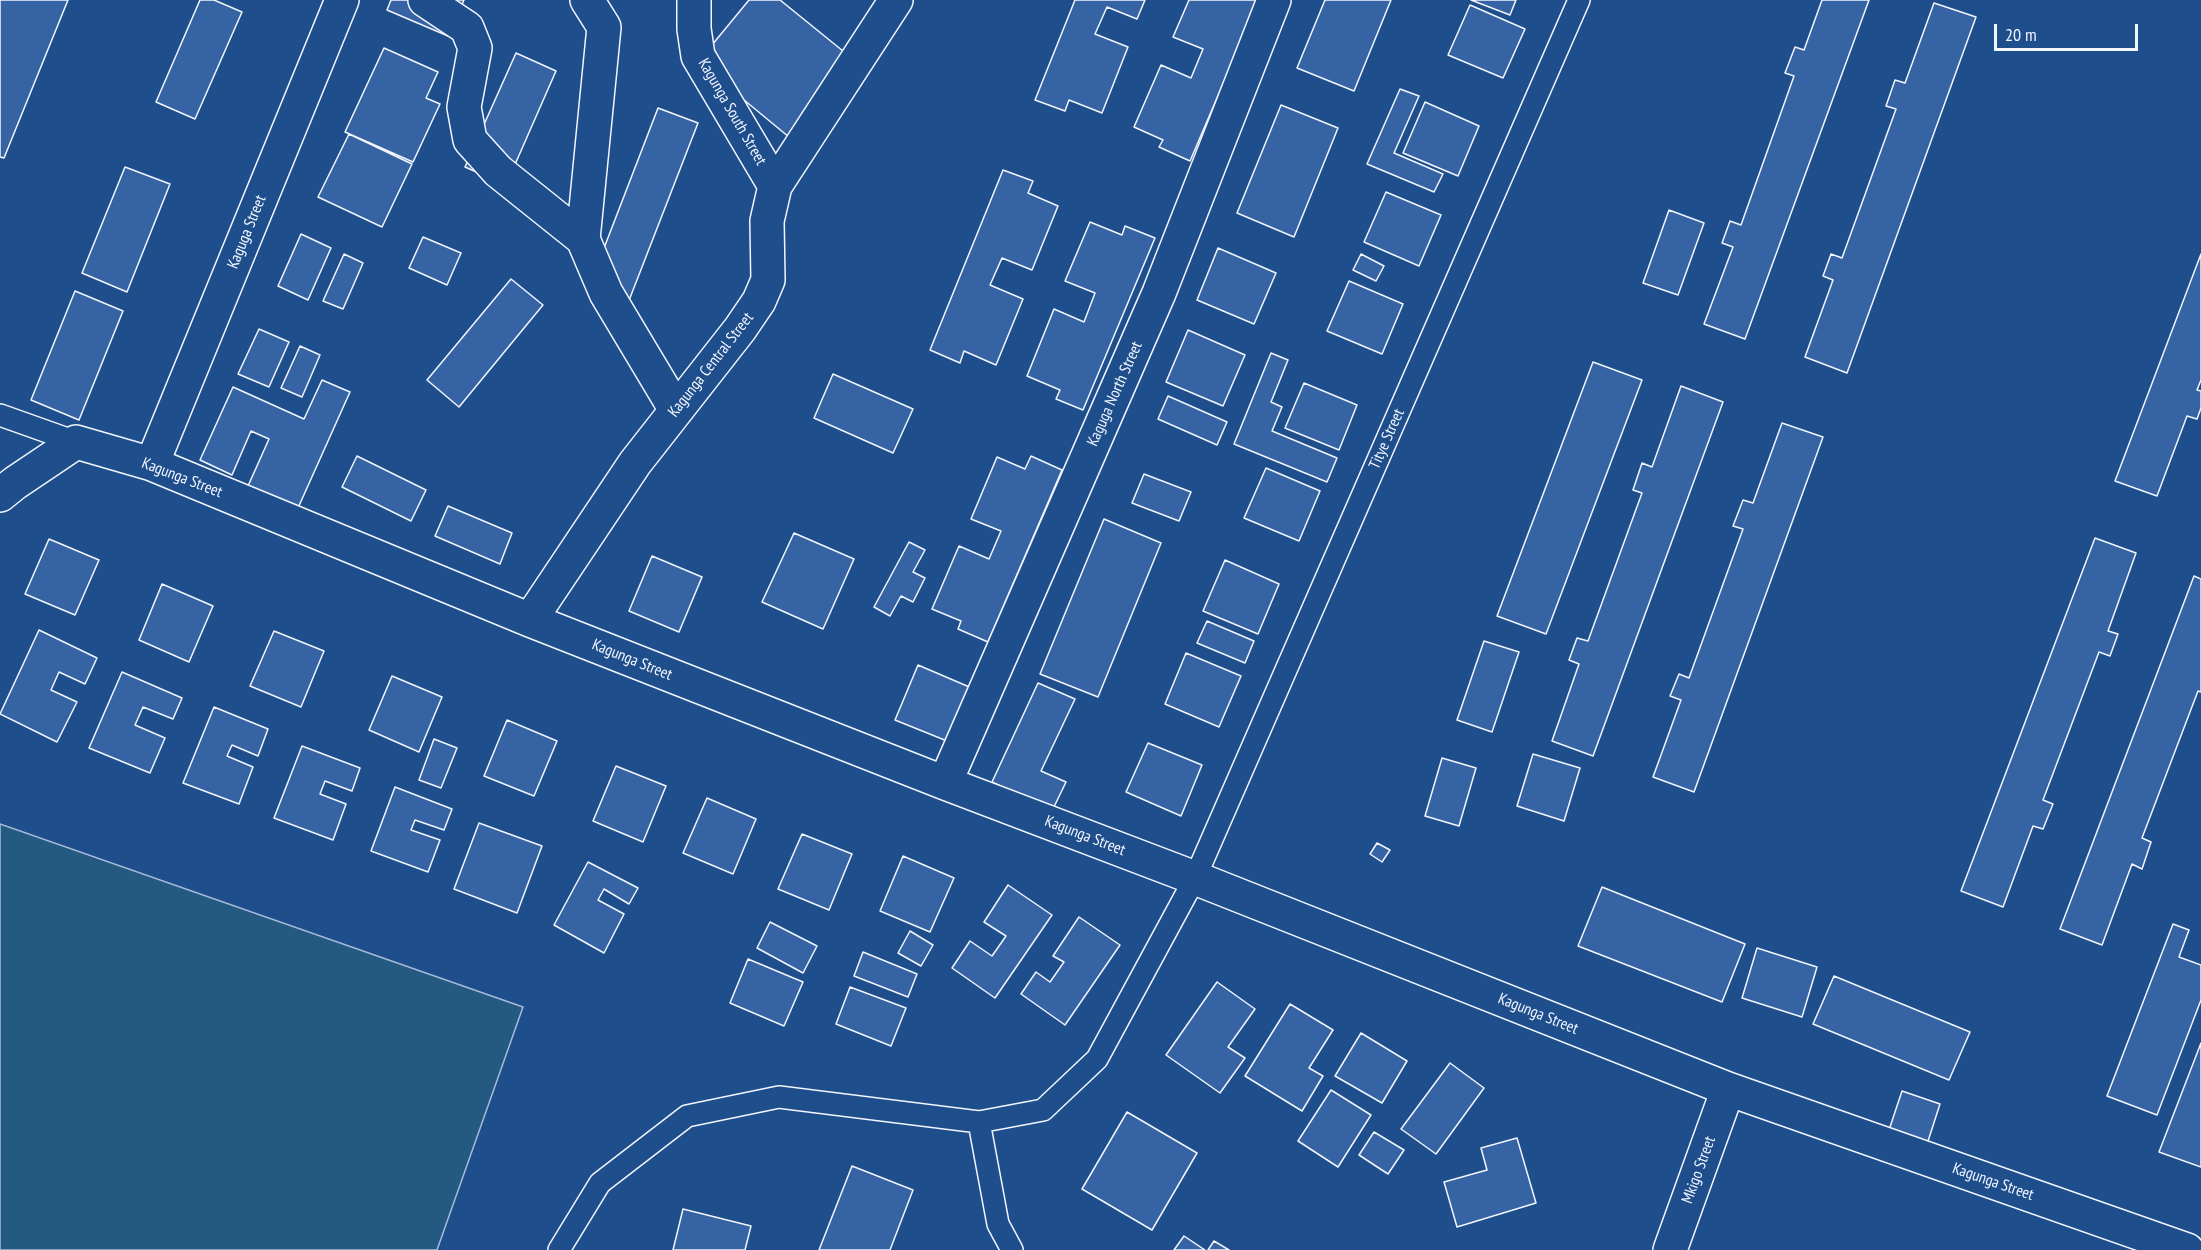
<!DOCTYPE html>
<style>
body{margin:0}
#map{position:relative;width:2201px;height:1250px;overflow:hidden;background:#1f4e8c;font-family:"PT Sans Narrow",sans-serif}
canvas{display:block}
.scale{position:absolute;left:1994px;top:24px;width:144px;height:27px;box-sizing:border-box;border:3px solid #f2f6ff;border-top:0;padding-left:8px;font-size:18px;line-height:21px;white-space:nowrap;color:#f2f6ff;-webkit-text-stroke:4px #1f4e8c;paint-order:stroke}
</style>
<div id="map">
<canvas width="2201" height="1250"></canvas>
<div class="scale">20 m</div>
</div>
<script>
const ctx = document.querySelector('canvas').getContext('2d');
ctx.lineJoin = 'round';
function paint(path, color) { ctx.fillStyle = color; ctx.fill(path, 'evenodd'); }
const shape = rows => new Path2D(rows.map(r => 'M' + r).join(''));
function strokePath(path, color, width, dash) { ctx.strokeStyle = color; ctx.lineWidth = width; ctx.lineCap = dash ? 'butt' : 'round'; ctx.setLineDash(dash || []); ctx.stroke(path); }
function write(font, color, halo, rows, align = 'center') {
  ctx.font = font + ' "PT Sans Narrow",sans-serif'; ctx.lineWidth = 4.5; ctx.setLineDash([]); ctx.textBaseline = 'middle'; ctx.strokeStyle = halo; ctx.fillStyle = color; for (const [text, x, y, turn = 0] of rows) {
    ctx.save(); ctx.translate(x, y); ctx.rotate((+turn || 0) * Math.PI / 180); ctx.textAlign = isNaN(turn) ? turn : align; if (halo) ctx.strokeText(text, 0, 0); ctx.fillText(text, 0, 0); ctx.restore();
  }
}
const green = shape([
 [0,824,523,1007,437,1250,0,1250,0,824]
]);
paint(green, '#245a82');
strokePath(green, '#a8bbd7', 1.5);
const building = shape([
 [0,0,68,0,4,158,0,157,0,0],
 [200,0,214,0,242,12,195,119,156,102,200,0],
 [391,0,464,0,448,36,387,10,391,0],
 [749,0,780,0,859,64,795,142,698,62,749,0],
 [1075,0,1145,0,1137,19,1107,7,1095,34,1128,47,1102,113,1069,100,1065,111,1035,100,1075,0],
 [1189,0,1259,0,1190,161,1159,147,1163,140,1134,127,1161,65,1191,78,1203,49,1173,37,1189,0],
 [1325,0,1391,0,1354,91,1297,68,1325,0],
 [1471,0,1516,0,1510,15,1471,0],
 [1822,0,1869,0,1745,339,1704,324,1733,247,1722,243,1730,221,1741,225,1794,76,1785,73,1795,47,1804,50,1822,0],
 [1934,3,1976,17,1847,373,1805,357,1833,280,1823,276,1831,254,1842,258,1896,109,1886,106,1895,80,1905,83,1934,3],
 [1470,5,1525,29,1503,78,1448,55,1470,5],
 [384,48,438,72,426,98,440,104,413,162,345,132,384,48],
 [516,53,556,71,506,185,465,167,516,53],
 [1400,89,1419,96,1394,153,1443,174,1434,192,1367,164,1400,89],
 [1425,102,1479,126,1458,176,1403,153,1425,102],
 [1281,105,1338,128,1294,237,1237,213,1281,105],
 [658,108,698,123,628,303,589,287,658,108],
 [349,134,412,164,382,227,318,197,349,134],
 [125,167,170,184,127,292,82,273,125,167],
 [1003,170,1033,181,1028,193,1058,206,1032,270,1002,258,990,285,1023,299,996,365,964,351,960,363,930,350,1003,170],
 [1386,192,1441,215,1419,266,1364,242,1386,192],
 [1669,210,1704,223,1678,295,1643,283,1669,210],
 [1090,222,1122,235,1125,226,1155,238,1083,410,1056,399,1060,390,1027,376,1054,309,1084,322,1095,293,1065,281,1090,222],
 [301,234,331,248,308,300,278,286,301,234],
 [423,237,461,253,447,285,409,268,423,237],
 [1218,248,1276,273,1254,324,1197,300,1218,248],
 [344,254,363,263,343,309,323,301,344,254],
 [1361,254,1384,266,1376,281,1353,270,1361,254],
 [2201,254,2201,380,2197,390,2201,391,2201,408,2197,419,2187,416,2157,496,2115,481,2201,254],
 [511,279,543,305,459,407,427,380,511,279],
 [1349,281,1403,304,1382,354,1327,331,1349,281],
 [75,291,123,311,79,420,31,400,75,291],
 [259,329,289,342,269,387,238,374,259,329],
 [1188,330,1245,355,1223,406,1166,382,1188,330],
 [300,346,320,355,302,397,281,388,300,346],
 [1271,353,1288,360,1271,402,1282,407,1272,431,1337,458,1327,482,1234,444,1271,353],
 [1593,362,1642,380,1546,634,1497,616,1593,362],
 [833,374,913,409,893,453,814,418,833,374],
 [322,380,350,392,298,508,248,486,269,439,251,431,232,475,200,460,233,387,304,419,322,380],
 [1304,383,1357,405,1339,450,1285,428,1304,383],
 [1681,386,1723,402,1593,756,1552,741,1579,664,1569,660,1577,638,1588,641,1642,493,1633,490,1642,463,1652,467,1681,386],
 [1168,396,1227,422,1217,445,1158,419,1168,396],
 [1782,423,1823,437,1694,792,1653,777,1681,700,1670,696,1679,674,1689,678,1743,529,1733,526,1743,500,1753,503,1782,423],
 [357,456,426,490,411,521,342,487,357,456],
 [1031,456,1062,470,988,642,958,629,961,621,932,609,959,546,989,559,1001,531,971,519,997,457,1025,469,1031,456],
 [1266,468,1320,491,1299,541,1244,518,1266,468],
 [1144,474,1191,492,1179,521,1132,503,1144,474],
 [448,506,512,533,500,564,435,536,448,506],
 [1104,519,1161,543,1098,697,1040,674,1104,519],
 [794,533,854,559,823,629,762,602,794,533],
 [2095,538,2136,553,2108,631,2118,634,2110,656,2099,652,2043,800,2053,804,2043,829,2033,826,2003,907,1961,891,2095,538],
 [49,539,99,560,75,615,25,594,49,539],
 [909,542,925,550,913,572,925,578,913,602,901,596,890,616,874,607,909,542],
 [652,556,702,577,679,632,629,611,652,556],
 [1225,560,1279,584,1258,634,1203,611,1225,560],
 [2194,576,2201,579,2201,692,2198,691,2142,838,2151,842,2142,869,2132,864,2102,945,2060,929,2194,576],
 [162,584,213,606,189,662,139,640,162,584],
 [1207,621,1254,641,1245,663,1197,643,1207,621],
 [39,630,97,658,85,684,59,672,51,690,77,702,57,742,0,714,39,630],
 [274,631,324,651,301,707,250,686,274,631],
 [1484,641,1519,652,1492,732,1457,720,1484,641],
 [1186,653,1241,676,1219,727,1165,704,1186,653],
 [918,665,974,689,952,743,895,720,918,665],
 [122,672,182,698,173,719,143,707,135,725,165,738,150,773,89,748,122,672],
 [392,676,442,697,419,752,369,730,392,676],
 [1038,683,1075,699,1041,771,1066,782,1052,811,992,782,1038,683],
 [214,707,268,729,258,756,232,745,227,756,253,767,239,804,183,783,214,707],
 [507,720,557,741,534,796,484,776,507,720],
 [434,739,457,748,441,788,419,780,434,739],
 [1148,743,1202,765,1181,816,1126,792,1148,743],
 [302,746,360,768,352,791,325,781,320,794,346,804,333,840,274,818,302,746],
 [1533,754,1580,768,1564,821,1517,806,1533,754],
 [1442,758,1476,768,1459,826,1425,816,1442,758],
 [616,766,666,786,643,842,593,821,616,766],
 [395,787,452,809,444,830,415,820,411,830,440,840,428,872,371,851,395,787],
 [707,798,756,819,733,874,683,853,707,798],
 [479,823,542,846,517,913,454,889,479,823],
 [802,834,852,854,829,910,778,889,802,834],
 [1377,843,1390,850,1382,862,1370,854,1377,843],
 [903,856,954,878,930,932,880,911,903,856],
 [588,862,638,888,629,904,604,889,598,900,624,914,604,953,554,925,588,862],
 [1008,885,1052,915,995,998,952,968,970,941,992,956,1006,936,984,922,1008,885],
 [1602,887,1745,944,1722,1002,1578,946,1602,887],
 [1079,917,1120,945,1065,1025,1021,994,1036,972,1050,982,1064,962,1053,956,1079,917],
 [770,922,817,946,803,973,757,948,770,922],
 [2173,924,2189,930,2179,957,2201,965,2201,1000,2157,1115,2107,1096,2173,924],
 [910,931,933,945,921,966,898,953,910,931],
 [1757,948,1817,967,1802,1017,1742,998,1757,948],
 [863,952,917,974,908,997,854,976,863,952],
 [748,959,803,982,784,1026,730,1003,748,959],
 [1834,976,1970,1032,1949,1080,1813,1024,1834,976],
 [1217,982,1255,1009,1228,1047,1245,1058,1220,1093,1166,1055,1217,982],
 [850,987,906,1008,891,1046,836,1024,850,987],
 [1290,1004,1333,1030,1309,1068,1323,1076,1302,1111,1245,1076,1290,1004],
 [1361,1033,1407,1061,1382,1103,1335,1076,1361,1033],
 [2201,1043,2201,1167,2159,1152,2201,1043],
 [1450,1063,1484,1088,1436,1154,1401,1129,1450,1063],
 [1331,1090,1371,1115,1338,1167,1298,1141,1331,1090],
 [1902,1091,1940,1104,1919,1169,1880,1157,1902,1091],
 [1127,1112,1197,1153,1152,1230,1082,1189,1127,1112],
 [1374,1132,1404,1150,1388,1174,1359,1155,1374,1132],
 [1517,1138,1536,1203,1457,1227,1444,1182,1487,1170,1481,1148,1517,1138],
 [852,1166,913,1190,890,1250,819,1250,852,1166],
 [683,1209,751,1226,745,1250,673,1250,683,1209],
 [1184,1236,1205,1250,1174,1250,1184,1236],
 [1214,1241,1229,1250,1208,1250,1214,1241]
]);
paint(building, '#3563a3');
strokePath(building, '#f2f6ff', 1.5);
const lane = shape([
 [0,415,76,442],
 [979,1122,998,1224,1012,1250],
 [559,1250,600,1183,687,1116,779,1097,979,1122,1043,1110,1097,1059,1195,878,1579,0]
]);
const street = shape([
 [425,0,467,28,475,48,464,107,470,140,498,171,583,239],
 [587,0,604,27,583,239,606,293,676,410],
 [694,0,694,29,698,56,775,186],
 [152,464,342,0],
 [0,495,15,483,76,442,152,464,530,620,945,783,1195,878,1728,1089,2187,1250],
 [530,620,635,463,740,329,759,301,768,280,767,221,775,186,896,0],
 [945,783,1159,293,1274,0],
 [1670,1250,1728,1089]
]);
strokePath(lane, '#f2f6ff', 24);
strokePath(street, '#f2f6ff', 36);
strokePath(lane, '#1f4e8c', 21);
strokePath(street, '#1f4e8c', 33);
write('16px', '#f2f6ff', '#1f4e8c', [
 ["Kagunga South Street",732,112,60],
 ["Kaguga Street",247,232,-68],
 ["Kagunga Central Street",711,365,-52],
 ["Kaguga North Street",1115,394,-66],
 ["Titye Street",1387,439,-66],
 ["Kagunga Street",182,478,21],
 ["Kagunga Street",632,660,22],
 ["Kagunga Street",1085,836,21],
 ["Kagunga Street",1538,1014,22],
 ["Mkigo Street",1699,1170,-70],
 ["Kagunga Street",1993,1182,19]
]);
</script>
